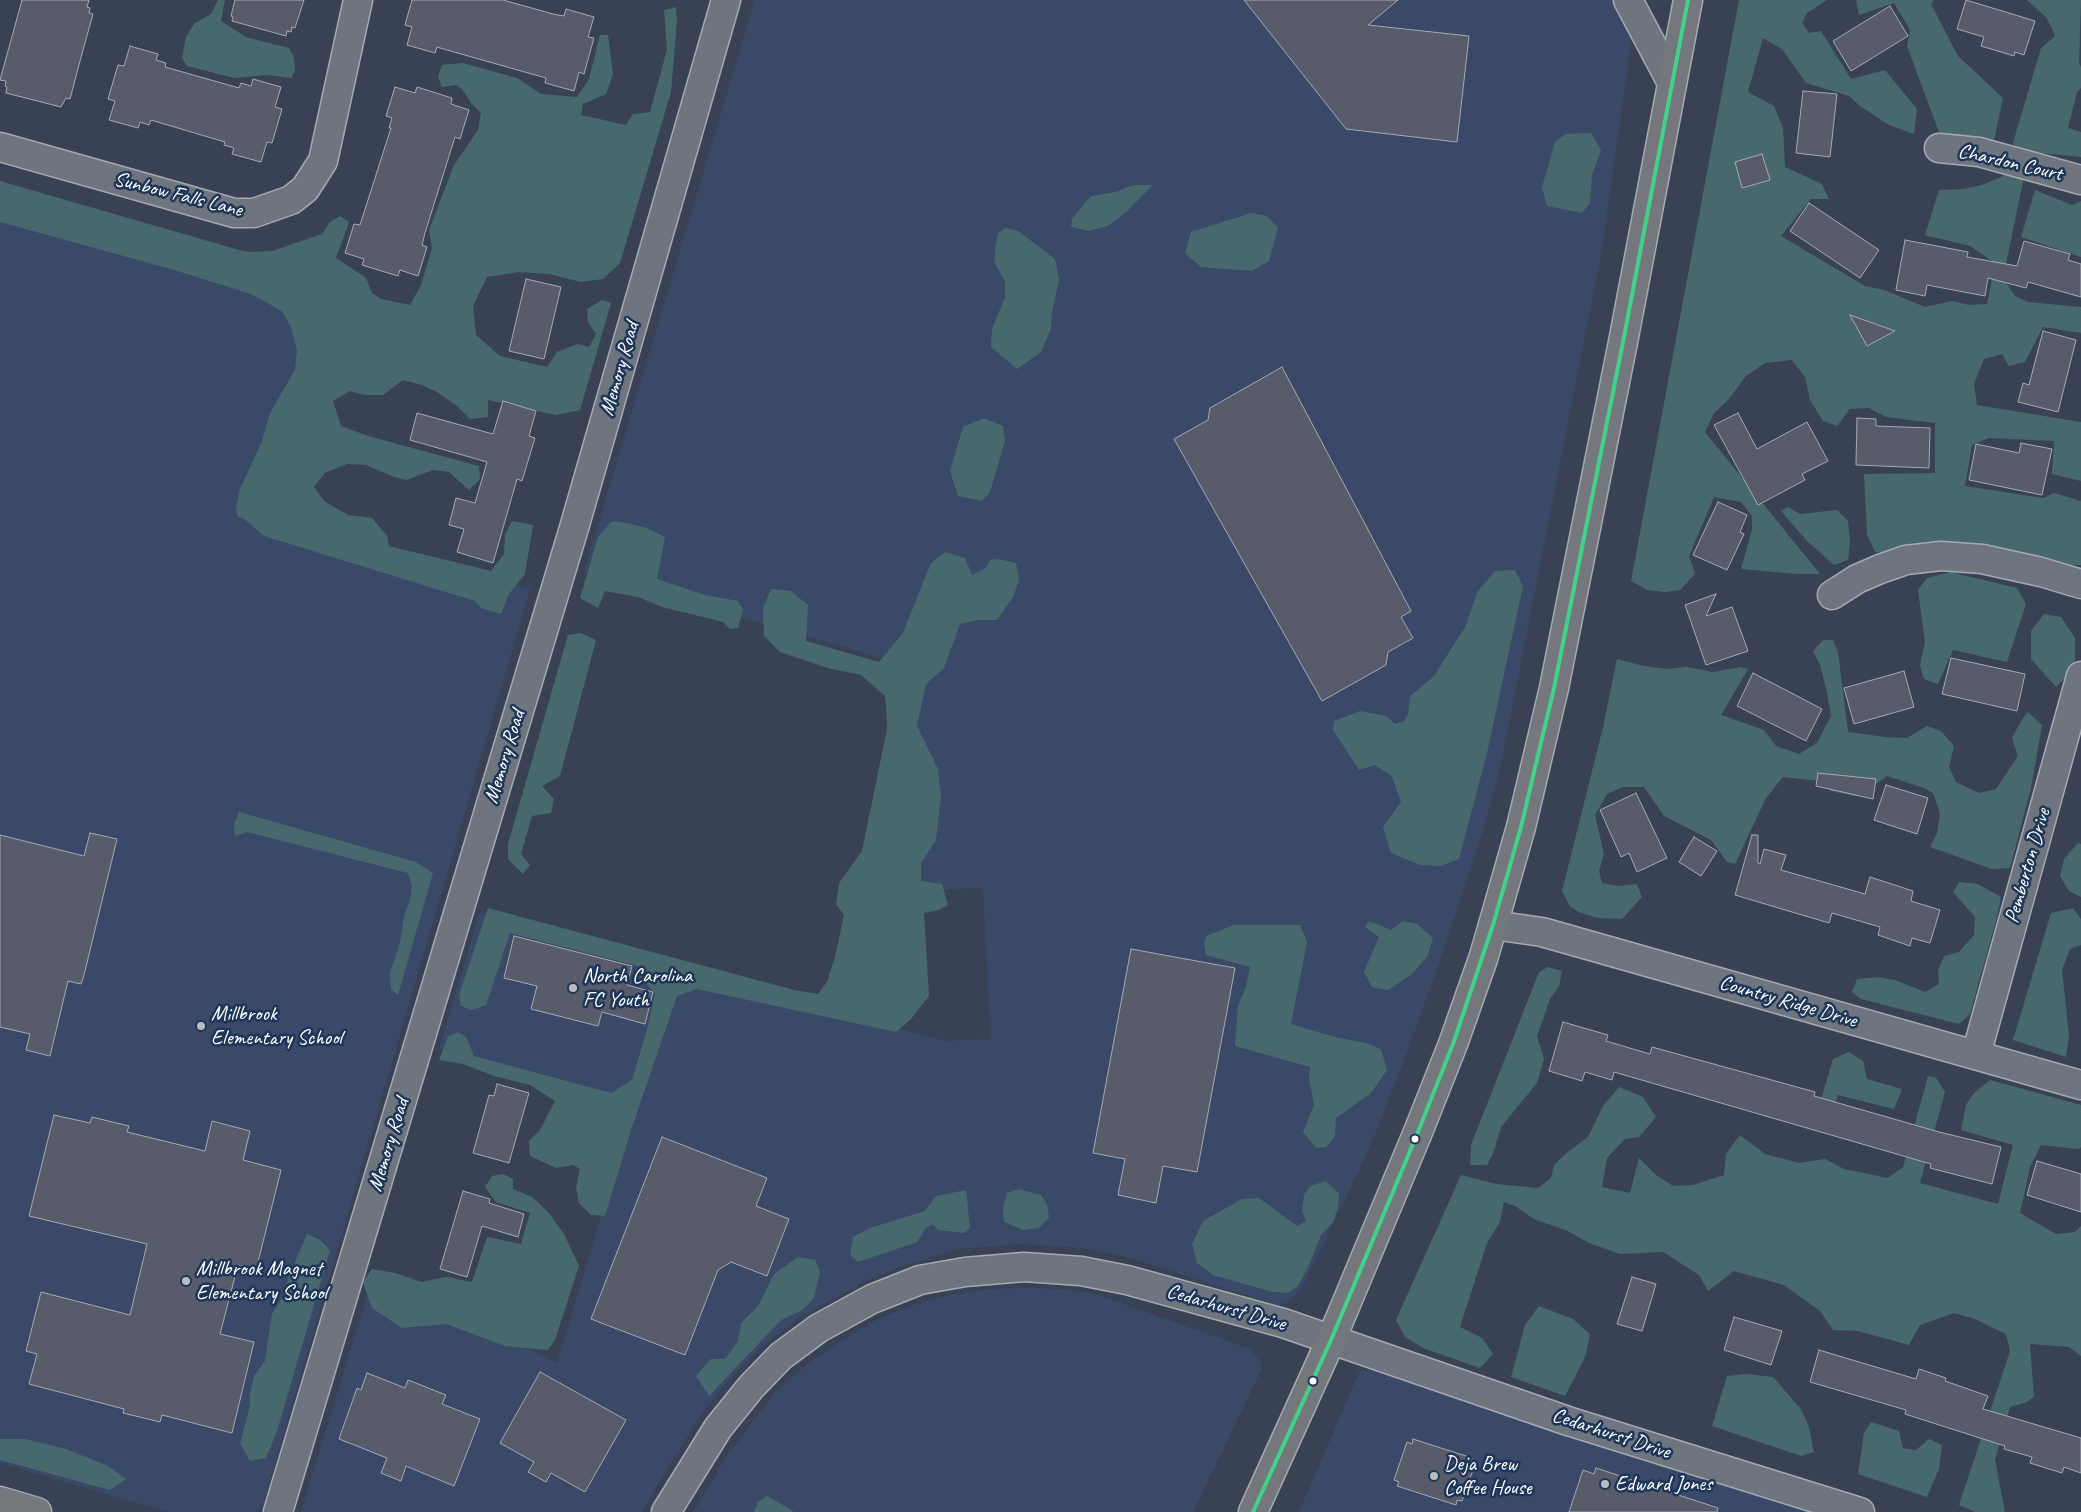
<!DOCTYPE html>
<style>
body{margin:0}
canvas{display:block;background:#384254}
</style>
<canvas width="2081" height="1512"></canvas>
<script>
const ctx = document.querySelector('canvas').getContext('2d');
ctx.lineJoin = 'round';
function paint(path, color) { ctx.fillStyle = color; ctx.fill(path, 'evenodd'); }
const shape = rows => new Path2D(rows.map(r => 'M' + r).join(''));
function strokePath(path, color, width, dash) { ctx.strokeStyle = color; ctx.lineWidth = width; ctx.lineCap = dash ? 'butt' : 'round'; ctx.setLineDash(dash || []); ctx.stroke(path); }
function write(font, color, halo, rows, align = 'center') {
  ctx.font = font + ' Caveat,sans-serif'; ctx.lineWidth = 5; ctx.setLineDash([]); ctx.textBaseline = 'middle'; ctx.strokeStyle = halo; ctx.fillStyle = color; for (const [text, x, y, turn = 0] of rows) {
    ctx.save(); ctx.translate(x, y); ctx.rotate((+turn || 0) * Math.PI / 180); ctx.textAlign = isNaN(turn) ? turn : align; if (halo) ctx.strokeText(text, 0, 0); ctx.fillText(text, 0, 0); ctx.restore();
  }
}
paint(shape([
 [755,0,1637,0,1602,249,1501,764,1484,827,1443,952,1403,1063,1369,1149,1301,1290,1286,1303,1277,1305,1127,1257,1083,1248,1021,1244,959,1249,903,1266,868,1280,798,1318,761,1347,728,1381,706,1408,664,1473,642,1512,301,1512,374,1273,557,1363,634,1107,439,1049,480,912,675,970,946,1041,991,1039,983,888,860,892,921,669,584,572],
 [0,191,354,296,292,521,530,589,263,1504,257,1512,168,1512,0,1463],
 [1025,1288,1060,1289,1095,1294,1250,1349,1260,1361,1262,1368,1257,1379,1193,1512,694,1512,724,1461,775,1392,809,1363,842,1340,880,1318,921,1302,954,1294,990,1289],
 [1369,1370,1379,1371,1817,1512,1299,1512,1356,1380,1360,1371]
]), '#3b4969');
paint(shape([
 [218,0,225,0,221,21,246,37,289,48,294,58,295,71,291,78,267,75,234,78,187,66,182,58,186,37,194,24,211,14],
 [1739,0,1827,0,1807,13,1802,23,1809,33,1821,31,1851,79,1885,70,1917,109,1914,134,1889,125,1860,106,1849,96,1806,83,1782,49,1763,38,1748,92,1774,106,1783,128,1785,167,1822,184,1829,199,1811,199,1781,236,1865,286,1884,290,1925,307,1952,301,1969,305,1987,304,1995,263,1970,246,1925,235,1939,190,1965,189,1982,185,2011,173,2024,177,2003,278,2015,296,2028,302,2081,307,2081,367,2081,333,2043,327,2025,362,2009,366,2002,354,1984,359,1974,384,1977,405,2081,422,2081,481,2052,474,2054,441,1989,438,1972,445,1965,486,2043,498,2054,493,2081,501,2081,565,2065,565,1875,552,1867,535,1864,474,1935,473,1935,423,1886,417,1869,408,1850,409,1837,426,1823,421,1810,400,1805,377,1792,360,1765,363,1746,376,1728,400,1714,413,1705,432,1820,574,1798,574,1741,569,1752,530,1752,516,1741,502,1714,497,1689,556,1695,574,1680,590,1665,592,1647,590,1631,581],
 [1856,0,1934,0,1931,4,1958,56,2003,98,1994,140,1960,138,1939,132,1907,46,1910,30,1894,3,1859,15],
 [2027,0,2081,0,2079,63,2081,67,2081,88,2077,92,2068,128,2081,132,2081,157,2019,151,2013,143,2041,48,2055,36,2047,18],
 [676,7,677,21,671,92,620,263,603,279,581,282,550,274,519,272,487,277,473,306,476,335,500,356,547,367,557,352,578,344,589,347,596,334,588,322,587,309,602,300,611,303,580,410,556,415,488,400,488,417,470,419,457,406,437,392,422,385,403,380,383,395,364,395,350,391,333,401,341,426,368,436,479,466,480,479,469,490,449,472,433,470,406,480,394,477,366,465,347,464,325,473,314,487,324,501,348,515,372,518,387,536,389,546,491,571,504,554,505,535,512,521,533,525,525,574,509,594,501,614,481,608,475,601,264,536,247,521,237,516,236,508,240,489,262,441,270,413,295,370,297,351,291,327,282,311,251,294,171,269,0,222,0,181,246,252,272,251,322,234,330,222,340,216,349,222,336,258,366,278,372,293,381,299,410,305,421,285,432,248,429,230,454,165,478,130,481,113,471,103,462,89,456,85,442,87,438,77,442,65,463,63,517,78,541,94,577,97,589,79,600,35,608,35,613,74,606,94,583,104,581,115,626,125,633,114,650,112,667,50,664,10],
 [1591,133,1601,150,1592,175,1590,203,1582,213,1547,206,1542,187,1555,142,1566,134],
 [1133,185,1153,185,1126,212,1108,226,1089,231,1071,227,1072,219,1091,196,1115,192],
 [2035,190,2072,205,2081,201,2081,257,2021,237],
 [1251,213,1267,216,1278,227,1269,261,1252,271,1201,267,1185,253,1191,232],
 [1006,228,1018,231,1055,259,1059,280,1052,312,1051,329,1041,352,1017,369,991,347,992,329,1005,297,1005,281,994,262,996,244,998,233],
 [984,418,1003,426,1005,441,990,492,982,501,958,496,950,471,963,427],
 [1788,507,1800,514,1837,510,1848,521,1850,542,1848,560,1834,565,1807,541,1781,511],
 [612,521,626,523,647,528,665,537,657,579,705,595,738,601,743,610,738,628,730,629,723,622,662,607,638,597,605,591,598,608,580,598,598,537],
 [945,552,965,558,972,575,986,568,990,560,998,559,1016,563,1019,580,1013,597,997,620,978,620,960,624,944,668,926,684,917,726,938,769,941,797,936,840,921,863,921,881,942,884,948,905,939,910,924,913,929,996,911,1019,896,1032,697,989,677,996,631,1130,605,1216,591,1215,579,1203,576,1187,580,1169,573,1165,556,1168,530,1156,529,1141,540,1130,555,1101,530,1085,494,1076,463,1064,439,1060,448,1036,458,1032,466,1037,474,1056,611,1093,632,1080,648,1026,655,993,638,975,638,966,510,933,486,1005,472,1010,461,1006,459,995,488,908,794,990,818,994,827,982,835,957,844,915,836,904,839,883,862,851,887,729,886,706,885,696,861,675,828,668,780,652,764,636,763,608,771,589,791,591,808,605,806,641,879,662,903,633,931,563],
 [1515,570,1523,586,1487,753,1459,859,1441,866,1420,865,1391,853,1383,827,1401,802,1392,776,1375,765,1359,770,1333,730,1334,721,1360,711,1386,716,1395,724,1404,721,1408,714,1410,696,1434,676,1465,627,1478,591,1495,571],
 [1950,572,2017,588,2026,604,2007,662,1953,650,1938,684,1924,679,1920,665,1925,642,1918,590,1927,578],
 [2044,614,2061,617,2075,638,2075,660,2068,675,2056,687,2031,659,2031,631],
 [580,633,596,640,560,776,542,786,554,799,551,813,532,816,521,854,530,865,523,874,508,859,508,844,568,635],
 [1823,640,1833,640,1838,652,1848,732,1885,737,1907,738,1927,726,1941,731,1954,746,1949,767,1956,782,1979,793,1996,789,2018,756,2012,738,2021,721,2028,712,2042,725,2031,788,2010,868,1992,869,1930,847,1937,833,1940,813,1933,793,1924,788,1887,776,1868,790,1855,796,1831,791,1821,781,1783,777,1766,798,1735,864,1727,862,1711,840,1664,816,1644,787,1623,787,1607,794,1595,815,1604,854,1599,871,1602,883,1618,886,1637,884,1642,897,1622,919,1597,918,1579,912,1570,906,1562,891,1603,727,1617,659,1644,666,1667,669,1687,667,1713,672,1741,667,1748,669,1721,715,1764,730,1776,746,1799,754,1817,743,1831,716,1827,692,1820,665,1813,651],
 [239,812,416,862,433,873,398,995,391,989,390,972,400,943,404,917,411,896,412,886,408,873,247,832,235,836,234,824],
 [2078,843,2081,844,2081,897,2069,891,2060,876,2064,859],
 [1959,882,1978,884,2001,897,1996,921,1970,1014,1959,1024,1861,999,1852,992,1857,979,1879,977,1895,980,1925,992,1939,984,1938,970,1944,956,1959,952,1974,935,1975,917,1953,892],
 [2073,908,2081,919,2081,945,2070,949,2062,970,2069,1036,2066,1057,2013,1040,2051,913],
 [1369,921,1391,930,1403,921,1417,924,1433,938,1427,957,1412,974,1388,990,1372,987,1364,972,1379,937,1365,927],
 [1234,925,1300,925,1307,942,1291,1024,1335,1037,1366,1043,1381,1049,1387,1070,1371,1093,1336,1118,1335,1136,1326,1147,1316,1148,1303,1132,1314,1105,1309,1078,1310,1067,1235,1046,1238,1005,1246,987,1250,967,1206,955,1204,944,1206,936],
 [1548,967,1562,971,1559,986,1550,999,1537,1036,1544,1059,1537,1083,1501,1127,1494,1151,1487,1165,1470,1165,1471,1145,1539,972],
 [1849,1052,1863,1061,1867,1079,1902,1089,1894,1109,1838,1095,1823,1133,1817,1113,1833,1059],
 [1928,1076,1936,1078,1945,1092,1920,1183,1998,1204,2013,1145,1961,1130,1966,1105,1974,1093,1990,1080,2081,1105,2081,1147,2079,1149,2041,1145,2030,1167,2020,1213,2056,1234,2075,1232,2081,1226,2081,1356,2069,1347,2030,1344,2034,1397,2025,1403,2010,1407,1995,1460,2005,1512,1975,1512,1959,1505,2010,1351,2006,1334,1975,1319,1954,1313,1920,1325,1909,1345,1858,1331,1833,1330,1820,1311,1784,1285,1734,1271,1708,1291,1699,1275,1663,1252,1620,1254,1589,1243,1568,1231,1534,1219,1515,1206,1504,1202,1500,1222,1487,1243,1460,1327,1482,1338,1493,1354,1480,1368,1423,1348,1405,1337,1396,1320,1461,1175,1496,1184,1538,1188,1551,1178,1554,1165,1564,1155,1588,1137,1603,1106,1619,1087,1643,1097,1656,1117,1639,1137,1625,1139,1607,1158,1602,1187,1630,1193,1639,1158,1656,1175,1673,1186,1693,1185,1724,1175,1726,1154,1740,1135,1765,1154,1799,1163,1825,1159,1844,1169,1888,1178,1903,1167],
 [503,1174,513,1179,513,1189,532,1197,548,1212,564,1234,579,1266,555,1340,548,1350,505,1346,446,1324,402,1328,372,1308,363,1282,372,1269,395,1273,422,1282,446,1277,472,1282,487,1237,521,1244,530,1213,496,1202,485,1187,492,1176],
 [1326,1181,1339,1194,1338,1207,1333,1222,1321,1235,1307,1270,1298,1286,1288,1293,1273,1292,1213,1275,1197,1263,1192,1244,1203,1221,1242,1199,1259,1198,1297,1226,1306,1221,1302,1211,1304,1195,1310,1186],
 [1019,1189,1041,1195,1047,1204,1049,1218,1039,1228,1023,1230,1004,1222,1003,1208,1007,1193],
 [966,1190,970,1228,964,1233,938,1230,933,1224,926,1228,917,1242,858,1262,850,1255,853,1237,870,1228,925,1211,936,1196],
 [307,1234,320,1240,330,1250,277,1431,266,1458,250,1461,240,1443,250,1406,250,1394,254,1376,265,1361,272,1314,285,1293,289,1276],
 [798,1257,815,1260,820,1272,814,1298,801,1311,781,1320,709,1396,696,1376,711,1359,725,1359,738,1341,741,1323,758,1306,774,1274],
 [1539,1306,1573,1319,1590,1334,1585,1357,1565,1396,1511,1377,1525,1325],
 [1747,1374,1773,1377,1801,1409,1809,1427,1814,1452,1801,1456,1712,1426,1727,1376],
 [1871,1422,1899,1431,1903,1448,1916,1450,1929,1439,1942,1445,1939,1469,1927,1497,1858,1474,1864,1433],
 [0,1439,25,1439,66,1449,108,1466,126,1479,110,1490,0,1460],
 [767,1496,793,1511,793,1512,754,1512,758,1502]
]), '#47696d');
const building = shape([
 [22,0,89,0,87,7,90,8,89,13,93,14,80,61,70,99,66,98,61,107,6,93,7,87,5,86,6,81,0,80,22,0],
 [235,0,304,0,295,28,292,27,291,32,287,31,286,36,232,21,233,17,231,16,235,0],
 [412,0,503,0,553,14,564,16,566,9,594,17,588,37,594,38,584,74,579,72,574,91,545,83,546,78,447,50,437,47,435,53,407,45,412,27,405,25,412,0],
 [1244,0,1398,0,1368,25,1469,36,1457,142,1346,129,1244,0],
 [1966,0,2035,21,2024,55,2015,52,2014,56,1981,46,1984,37,1957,29,1966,0],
 [1890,6,1908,36,1851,71,1833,41,1890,6],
 [130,46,158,54,156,60,166,63,165,67,239,88,241,83,251,86,253,79,281,87,275,107,282,109,272,143,267,142,261,162,232,154,234,148,224,145,225,142,151,120,149,125,140,122,138,128,109,120,115,101,108,99,118,65,124,66,130,46],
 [395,87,415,93,417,87,452,98,451,104,469,110,460,139,455,137,425,233,422,245,427,247,418,276,400,270,398,276,362,265,364,259,345,253,354,224,360,225,391,128,389,128,392,118,386,116,395,87],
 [1803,91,1837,94,1830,157,1796,153,1803,91],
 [1762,154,1770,180,1742,188,1735,162,1762,154],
 [1809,203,1879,250,1860,278,1790,231,1809,203],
 [1905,240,1968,252,1967,257,2017,266,2024,241,2070,254,2068,260,2081,264,2081,297,2028,282,2026,288,1988,278,1985,296,1927,285,1925,296,1896,290,1905,240],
 [526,279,561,287,544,359,509,351,526,279],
 [1850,315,1895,331,1867,346,1850,315],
 [2043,331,2076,340,2058,412,2018,402,2023,383,2029,385,2043,331],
 [1282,367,1411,611,1401,617,1413,638,1388,652,1386,665,1322,701,1174,439,1208,420,1210,408,1282,367],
 [503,401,536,411,529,436,535,438,522,481,517,479,493,563,457,552,464,529,449,525,456,498,475,503,487,462,410,440,417,413,493,434,503,401],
 [1738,413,1757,449,1807,422,1828,461,1802,474,1805,480,1758,505,1714,425,1738,413],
 [1857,418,1876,419,1876,426,1930,428,1929,468,1856,465,1857,418],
 [2021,443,2052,449,2042,495,1969,480,1976,444,2019,453,2021,443],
 [1718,502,1747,515,1740,532,1744,534,1727,570,1693,555,1718,502],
 [1716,594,1706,616,1732,607,1748,651,1706,665,1685,605,1716,594],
 [1951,658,2025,674,2017,711,1942,694,1951,658],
 [1904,671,1914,707,1854,724,1844,688,1904,671],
 [1753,673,1822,709,1806,741,1737,706,1753,673],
 [1818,773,1876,779,1873,799,1816,786,1818,773],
 [1886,785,1928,798,1917,834,1874,820,1886,785],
 [1636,793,1667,858,1637,872,1629,853,1621,857,1600,810,1636,793],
 [90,833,117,839,84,975,81,984,68,981,50,1056,26,1050,30,1034,0,1027,0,835,84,856,90,833],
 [1752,835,1758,835,1758,863,1760,864,1764,849,1786,855,1781,870,1865,894,1870,877,1913,891,1911,901,1940,910,1930,943,1912,938,1910,946,1878,935,1880,927,1832,913,1829,923,1735,895,1752,835],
 [1694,837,1717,851,1701,876,1679,862,1694,837],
 [514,936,632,966,627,985,653,992,645,1024,602,1012,598,1026,531,1009,537,986,504,978,514,936],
 [1131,949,1235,968,1197,1172,1163,1166,1156,1203,1118,1195,1125,1159,1093,1153,1131,949],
 [1563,1022,1608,1035,1606,1041,1650,1054,1652,1047,1815,1092,1814,1096,1939,1132,2001,1147,1992,1184,1930,1168,1931,1164,1614,1072,1612,1080,1585,1072,1582,1081,1549,1071,1563,1022],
 [497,1084,529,1093,509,1163,473,1153,489,1095,494,1096,497,1084],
 [54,1115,90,1123,92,1117,129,1126,127,1132,205,1151,212,1121,250,1131,243,1160,281,1170,256,1270,238,1265,220,1334,254,1342,232,1433,162,1415,160,1422,123,1413,124,1409,29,1384,37,1354,26,1351,41,1292,130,1315,147,1244,29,1216,54,1115],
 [662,1137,767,1178,756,1206,789,1219,767,1276,731,1262,718,1270,685,1355,591,1319,662,1137],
 [2037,1161,2081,1174,2081,1212,2027,1195,2037,1161],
 [463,1191,490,1199,489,1203,524,1214,518,1237,482,1226,467,1277,440,1269,463,1191],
 [1632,1277,1656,1284,1642,1331,1617,1324,1632,1277],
 [1734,1317,1782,1331,1771,1365,1724,1350,1734,1317],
 [1819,1350,1916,1379,1919,1369,1946,1378,1945,1381,1988,1396,1983,1409,2081,1438,2081,1473,2064,1467,2062,1473,2030,1463,2032,1457,2004,1449,2005,1446,1905,1414,1906,1410,1810,1382,1819,1350],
 [540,1372,626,1420,585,1492,551,1473,546,1482,528,1472,534,1462,500,1443,540,1372],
 [367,1373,405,1388,408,1380,446,1395,442,1404,480,1419,454,1486,406,1466,401,1481,381,1473,387,1458,339,1439,357,1388,361,1390,367,1373],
 [1413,1439,1472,1458,1470,1463,1475,1464,1462,1501,1457,1500,1456,1505,1397,1486,1399,1482,1394,1480,1407,1442,1412,1444,1413,1439],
 [1596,1468,1718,1508,1717,1512,1569,1512,1583,1470,1594,1474,1596,1468]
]);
paint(building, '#575b6a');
strokePath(building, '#a5aab2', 1);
const minor = shape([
 [1628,0,1672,83],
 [0,147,234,213,254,213,291,200,305,189,323,161,358,0],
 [1939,148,1979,152,2081,180],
 [1832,595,1857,579,1880,569,1906,560,1941,556,1982,559,2041,572,2081,584],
 [1493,925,1542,932,2081,1085],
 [1976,1055,2081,676],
 [278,1512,574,528,726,0],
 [666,1512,718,1428,751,1387,781,1356,819,1328,872,1299,920,1280,965,1272,1024,1267,1081,1271,1127,1280,1283,1323,1568,1421,1860,1512]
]);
const major = shape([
 [0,1501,37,1512],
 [1253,1512,1331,1340,1418,1132,1453,1044,1483,959,1493,925,1521,827,1554,688,1624,337,1688,0]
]);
strokePath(minor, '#a5aab2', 31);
strokePath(major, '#a5aab2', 31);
strokePath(minor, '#6f757e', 28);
strokePath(major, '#74787d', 28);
strokePath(shape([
 [1253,1512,1331,1340,1418,1132,1453,1044,1493,925,1521,827,1554,688,1624,337,1688,0]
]), '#40d288', 4);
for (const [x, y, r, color] of [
 [573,988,5,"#b9bdc3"],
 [201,1026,5,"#b9bdc3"],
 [1415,1139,4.5,"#fff"],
 [186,1281,5,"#b9bdc3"],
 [1313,1381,4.5,"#fff"],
 [1434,1476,5,"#b9bdc3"],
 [1605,1484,5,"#b9bdc3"]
]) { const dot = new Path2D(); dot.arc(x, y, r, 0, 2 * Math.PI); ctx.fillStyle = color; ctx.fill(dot); strokePath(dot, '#1d3557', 2); }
write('21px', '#fff', '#1d3557', [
 ["Chardon Court",2010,163,13],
 ["Sunbow Falls Lane",178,195,14],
 ["Memory Road",620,369,-74],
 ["Memory Road",505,757,-73],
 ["Pemberton Drive",2028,866,-74],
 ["Country Ridge Drive",1788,1002,16],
 ["Memory Road",389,1145,-73],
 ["Cedarhurst Drive",1226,1308,16],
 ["Cedarhurst Drive",1611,1434,18]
]);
write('21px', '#fff', '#1d3557', [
 ["North Carolina",583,976],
 ["FC Youth",583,1000],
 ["Millbrook",211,1014],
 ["Elementary School",211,1038],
 ["Millbrook Magnet",196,1269],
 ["Elementary School",196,1293],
 ["Deja Brew",1444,1464],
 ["Coffee House",1444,1488],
 ["Edward Jones",1615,1484]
], 'left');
</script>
